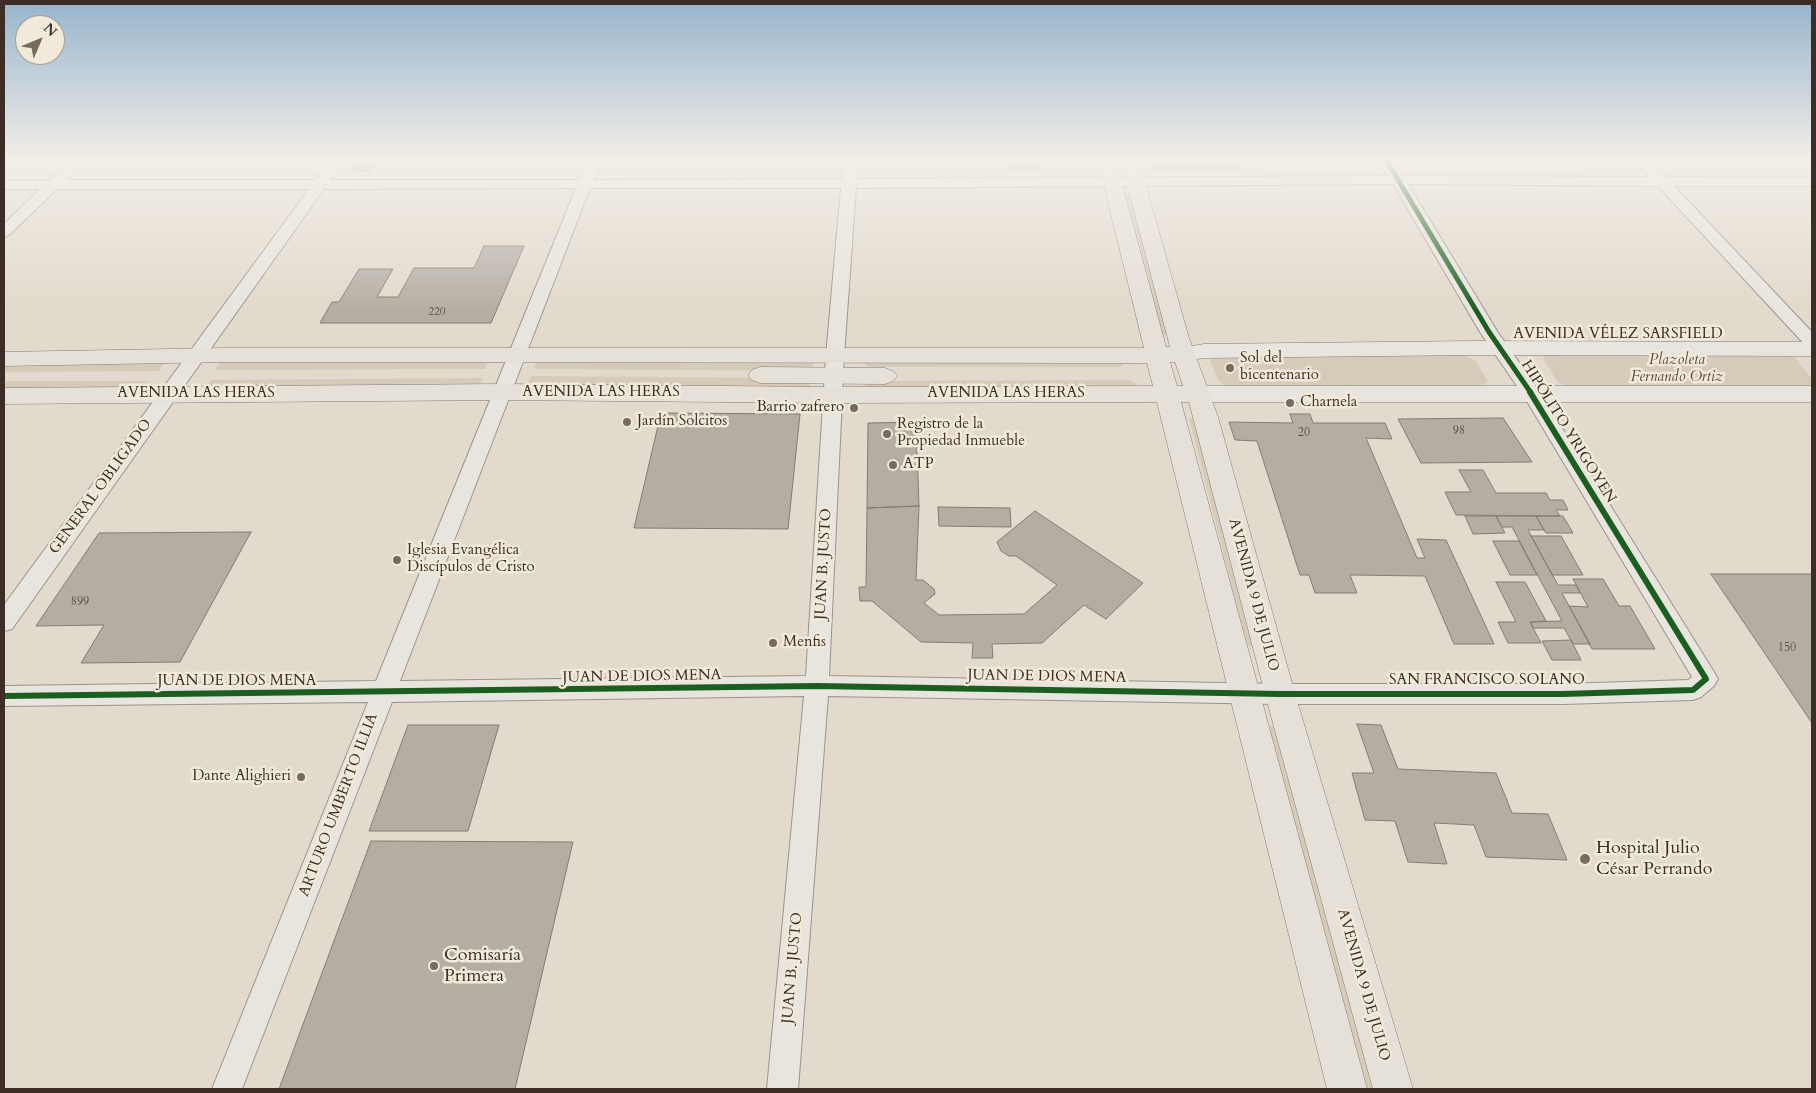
<!DOCTYPE html>
<meta charset="utf-8">
<style>
body{margin:0}
#map{position:relative;width:1816px;height:1093px;overflow:hidden;background:#e2dacc;font-family:Cardo,serif}
canvas{display:block}
.frame{position:absolute;inset:0;border:5px solid #3c2e27;pointer-events:none}
.north{position:absolute;left:15px;top:15px;width:50px;height:50px;box-sizing:border-box;background:#f1e9d9;border:1px solid #a99e92;border-radius:50%;rotate:45deg;font-size:14px;font-weight:700;line-height:20px;text-align:center;color:#3c2e27}
.north::after{content:'';display:block;margin:auto;width:18px;height:22px;background:#766a61;clip-path:polygon(50% 0,100% 100%,50% 72%,0 100%)}
</style>
<div id="map">
<canvas width="1816" height="1093"></canvas>
<div class="frame"></div>
<div class="north">N</div>
</div>
<script>
const ctx = document.querySelector('canvas').getContext('2d');
ctx.lineJoin = 'round';
function paint(path, color) { ctx.fillStyle = color; ctx.fill(path, 'evenodd'); }
const shape = rows => new Path2D(rows.map(r => 'M' + r).join(''));
function strokePath(path, color, width, dash) { ctx.strokeStyle = color; ctx.lineWidth = width; ctx.lineCap = dash ? 'butt' : 'round'; ctx.setLineDash(dash || []); ctx.stroke(path); }
function write(font, color, halo, rows, align = 'center') {
  ctx.font = font + ' Cardo,serif'; ctx.lineWidth = 5; ctx.setLineDash([]); ctx.textBaseline = 'middle'; ctx.strokeStyle = halo; ctx.fillStyle = color; for (const [text, x, y, turn = 0] of rows) {
    ctx.save(); ctx.translate(x, y); ctx.rotate((+turn || 0) * Math.PI / 180); ctx.textAlign = isNaN(turn) ? turn : align; if (halo) ctx.strokeText(text, 0, 0); ctx.fillText(text, 0, 0); ctx.restore();
  }
}
paint(shape([
 [1121,194,1131,195,1168,335,1161,335],
 [1457,352,1476,361,1488,382,1474,388,1234,390,1219,382,1210,361,1219,354],
 [1779,352,1794,357,1812,379,1810,387,1573,388,1558,382,1543,359,1545,353],
 [221,360,488,360,485,369,215,370],
 [537,360,813,362,812,371,534,369],
 [1122,361,1123,365,1120,367,870,367,866,366,865,362],
 [165,363,158,371,4,372,4,364],
 [531,376,810,378,809,389,526,387],
 [483,378,479,387,205,390,211,380],
 [1130,380,1135,383,1136,387,865,388,865,383,869,381],
 [4,381,149,381,144,389,4,389],
 [1189,418,1196,418,1255,647,1247,646],
 [1268,726,1276,726,1377,1089,1367,1089]
]), '#d6cbb9');
const building = shape([
 [358,158,380,158,372,171,354,171,351,168,358,158],
 [973,158,1072,158,1072,160,973,160,973,158],
 [1150,158,1237,159,1241,170,1154,170,1150,158],
 [1009,160,1040,160,1042,170,1010,170,1009,160],
 [484,246,524,246,491,323,320,323,332,302,339,302,359,269,393,269,377,297,398,297,414,268,474,268,484,246],
 [661,413,800,414,788,529,634,528,661,413],
 [1290,414,1310,414,1313,423,1385,423,1392,439,1366,438,1417,558,1425,558,1417,539,1446,540,1494,644,1454,644,1425,576,1350,575,1357,593,1315,593,1309,575,1300,575,1257,441,1235,440,1229,422,1293,423,1290,414],
 [1503,418,1532,462,1421,463,1398,419,1503,418],
 [916,422,919,506,867,508,868,423,916,422],
 [1459,470,1483,470,1496,493,1546,493,1550,500,1563,500,1568,510,1556,510,1560,516,1456,515,1445,492,1471,492,1459,470],
 [919,506,916,580,923,580,934,589,935,594,924,603,939,615,1024,614,1057,585,1016,556,1009,556,1001,551,997,542,1035,511,1143,583,1106,619,1084,605,1042,643,992,644,993,658,972,658,973,643,921,642,872,601,860,601,859,587,866,587,867,508,919,506],
 [938,507,1010,508,1011,527,939,526,938,507],
 [1465,516,1496,516,1505,533,1473,534,1465,516],
 [1496,516,1536,516,1544,530,1528,530,1558,585,1576,585,1580,593,1562,593,1590,644,1573,644,1564,628,1533,628,1530,622,1562,621,1512,527,1502,527,1496,516],
 [1536,516,1563,516,1573,533,1546,533,1536,516],
 [251,532,180,662,81,663,104,625,36,626,99,533,251,532],
 [1531,536,1561,536,1583,575,1552,575,1531,536],
 [1493,541,1519,541,1537,575,1510,575,1493,541],
 [1711,574,1812,574,1812,723,1711,574],
 [1573,579,1603,579,1619,606,1630,606,1655,649,1592,649,1569,606,1588,607,1573,579],
 [1496,582,1525,582,1546,621,1530,622,1541,643,1508,643,1498,622,1516,622,1496,582],
 [1571,640,1581,660,1552,660,1542,641,1571,640],
 [1357,724,1381,725,1398,769,1496,773,1512,813,1548,814,1567,860,1486,857,1474,825,1434,823,1447,864,1408,862,1395,821,1365,820,1352,773,1374,773,1357,724],
 [408,725,499,725,468,831,369,831,408,725],
 [371,841,573,842,515,1089,279,1089,371,841]
]);
paint(building, '#b3ada3');
strokePath(building, '#837c75', 1);
const street = shape([
 [72,158,88,158,66,180,315,180,331,158,346,158,330,180,579,180,588,158,602,158,594,180,842,179,844,158,858,158,857,179,1388,176,1378,158,1392,158,1403,176,1650,177,1633,158,1648,158,1666,177,1812,178,1812,186,1674,186,1812,332,1812,347,1806,346,1658,186,1408,184,1497,331,1539,391,1714,672,1718,679,1714,686,1701,697,1693,700,1563,704,1280,704,828,696,798,1089,767,1089,804,696,392,702,242,1089,212,1089,368,702,4,706,4,686,376,681,576,188,324,189,12,629,4,631,4,605,309,189,57,189,9,235,4,237,4,224,40,189,4,189,4,181,49,181,72,158],
 [1393,184,1480,332,1525,398,1692,677,1688,680,1563,684,1280,684,829,676,844,356,856,188,1393,184],
 [590,188,841,188,826,356,806,676,400,681,590,188]
]);
const secondary = shape([
 [1474,341,1812,342,1812,356,1474,355,1204,358,1183,361,1175,359,1172,354,1175,349,1204,344,1474,341],
 [1198,386,1812,386,1812,402,1198,402,1190,400,1186,394,1190,388,1198,386]
]);
const primary = shape([
 [1097,158,1115,158,1166,347,1170,347,1120,158,1138,158,1189,338,1218,417,1295,694,1413,1089,1373,1089,1265,694,1189,402,1181,402,1367,1089,1327,1089,1157,402,834,403,502,400,4,404,4,388,502,384,834,387,1153,386,1147,363,225,362,4,366,4,352,225,348,1144,348,1097,158],
 [1170,362,1175,362,1183,386,1177,386,1170,362],
 [760,367,885,368,893,371,897,376,893,381,885,384,760,383,752,380,748,375,752,370,760,367]
]);
strokePath(street, '#9a948b', 2);
strokePath(secondary, '#837c75', 1);
strokePath(primary, '#837c75', 1);
paint(street, '#e8e4de');
paint(secondary, '#e8e4de');
paint(primary, '#e5e0d8');
strokePath(shape([
 [1385,158,1489,332,1531,393]
]), '#1b5e20', 5);
strokePath(shape([
 [4,696,817,686,1280,694,1563,694,1693,690,1706,679,1530,392]
]), '#1b5e20', 6);
const sky = ctx.createLinearGradient(0, 0, 0, 312);
sky.addColorStop(0, '#97b4cc');
sky.addColorStop(0.51, '#f2eee8');
sky.addColorStop(1, '#f2eee800');
ctx.fillStyle = sky;
ctx.fillRect(0, 0, 1816, 312);
for (const [x, y, r, color] of [
 [1230,368,5,"#766a61"],
 [1290,403,5,"#766a61"],
 [854,408,5,"#766a61"],
 [627,422,5,"#766a61"],
 [887,434,5,"#766a61"],
 [893,465,5,"#766a61"],
 [397,560,5,"#766a61"],
 [773,643,5,"#766a61"],
 [301,777,5,"#766a61"],
 [1585,859,6,"#766a61"],
 [434,966,5,"#766a61"]
]) { const dot = new Path2D(); dot.arc(x, y, r, 0, 2 * Math.PI); ctx.fillStyle = color; ctx.fill(dot); strokePath(dot, '#f1e9d9', 2); }
write('11px', '#5a4e46', null, [
 ["220",437,312]
]);
write('12px', '#5a4e46', null, [
 ["98",1459,431],
 ["20",1304,433],
 ["899",80,602],
 ["150",1787,648]
]);
write('15px', '#3c2e27', '#f1e9d9', [
 ["AVENIDA VÉLEZ SARSFIELD",1618,335],
 ["AVENIDA LAS HERAS",601,393],
 ["AVENIDA LAS HERAS",196,394],
 ["AVENIDA LAS HERAS",1006,394],
 ["HIPÓLITO YRIGOYEN",1568,432,58],
 ["GENERAL OBLIGADO",101,487,-54],
 ["JUAN B. JUSTO",824,564,-87],
 ["AVENIDA 9 DE JULIO",1253,595,75],
 ["JUAN DE DIOS MENA",642,677,-1],
 ["JUAN DE DIOS MENA",1047,677,1],
 ["SAN FRANCISCO SOLANO",1487,681],
 ["JUAN DE DIOS MENA",237,682],
 ["ARTURO UMBERTO ILLIA",339,805,-69],
 ["JUAN B. JUSTO",793,968,-85],
 ["AVENIDA 9 DE JULIO",1363,985,74]
]);
write('15px', '#3c2e27', '#f1e9d9', [
 ["Sol del",1240,359],
 ["bicentenario",1240,376],
 ["Charnela",1300,403],
 ["Barrio zafrero",844,408,"right"],
 ["Jardín Solcitos",637,422],
 ["Registro de la",897,425],
 ["Propiedad Inmueble",897,442],
 ["ATP",903,465],
 ["Iglesia Evangélica",407,551],
 ["Discípulos de Cristo",407,568],
 ["Menfis",783,643],
 ["Dante Alighieri",291,777,"right"]
], 'left');
write('italic 15px', '#594b41', '#f1e9d9', [
 ["Plazoleta",1677,361],
 ["Fernando Ortiz",1677,378]
]);
write('18px', '#3c2e27', '#f1e9d9', [
 ["Hospital Julio",1596,849],
 ["César Perrando",1596,870],
 ["Comisaría",444,956],
 ["Primera",444,977]
], 'left');
</script>
